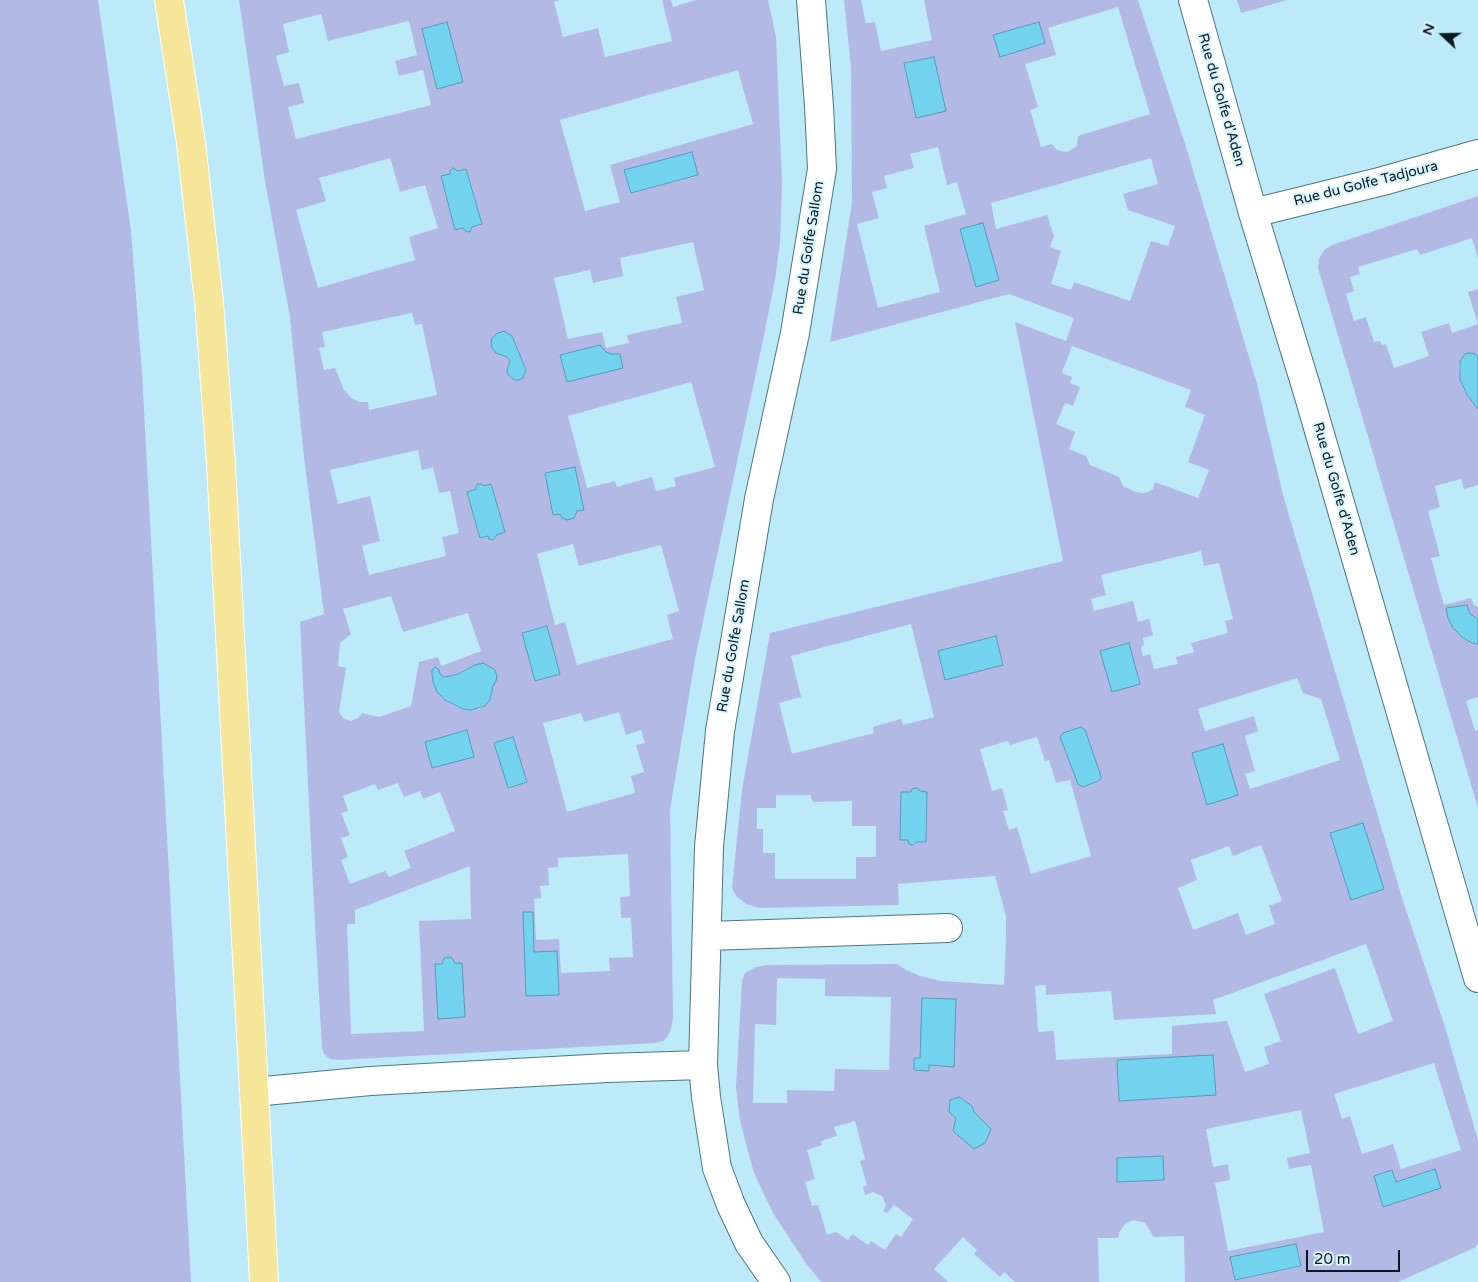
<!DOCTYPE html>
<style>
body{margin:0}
#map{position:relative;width:1478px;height:1282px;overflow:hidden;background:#bceaf9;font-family:"Varela Round",sans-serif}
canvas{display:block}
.north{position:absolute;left:1418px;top:10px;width:50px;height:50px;-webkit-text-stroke:4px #d8f4fd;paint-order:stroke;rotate:291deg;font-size:14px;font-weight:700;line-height:20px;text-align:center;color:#091b21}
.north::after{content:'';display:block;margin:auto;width:18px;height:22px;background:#091b21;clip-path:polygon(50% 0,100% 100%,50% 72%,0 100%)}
.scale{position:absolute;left:1306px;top:1250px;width:94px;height:22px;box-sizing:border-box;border:2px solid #091b21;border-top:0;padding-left:6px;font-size:15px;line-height:18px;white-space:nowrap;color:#091b21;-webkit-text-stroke:4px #d8f4fd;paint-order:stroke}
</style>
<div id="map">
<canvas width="1478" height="1282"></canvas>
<div class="north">N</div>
<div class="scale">20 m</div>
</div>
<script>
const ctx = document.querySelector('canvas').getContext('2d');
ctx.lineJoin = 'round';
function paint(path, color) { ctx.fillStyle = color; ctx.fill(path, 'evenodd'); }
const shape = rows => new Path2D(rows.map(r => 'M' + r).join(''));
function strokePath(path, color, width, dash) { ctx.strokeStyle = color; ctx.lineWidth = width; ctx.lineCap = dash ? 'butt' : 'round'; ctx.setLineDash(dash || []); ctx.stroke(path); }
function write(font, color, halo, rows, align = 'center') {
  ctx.font = font + ' "Varela Round",sans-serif'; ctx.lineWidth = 4; ctx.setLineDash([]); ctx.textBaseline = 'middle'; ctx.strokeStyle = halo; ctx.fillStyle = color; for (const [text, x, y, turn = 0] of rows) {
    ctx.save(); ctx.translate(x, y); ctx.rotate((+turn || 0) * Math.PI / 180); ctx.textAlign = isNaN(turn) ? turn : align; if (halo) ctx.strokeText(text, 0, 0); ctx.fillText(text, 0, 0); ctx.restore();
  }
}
paint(shape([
 [0,0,98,0,131,231,142,373,191,1282,0,1282],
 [239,0,560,0,554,2,563,37,598,28,605,57,672,41,662,0,671,0,673,7,696,0,768,0,776,36,782,184,780,242,775,280,763,340,695,659,670,810,673,1018,671,1029,668,1036,663,1041,655,1043,339,1060,330,1059,324,1054,322,1048,315,925,300,622,324,614,304,457,290,317,265,181],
 [321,14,328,41,409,21,417,55,395,61,399,76,423,70,431,105,296,139,288,107,304,103,299,83,284,86,276,56,289,52,283,24],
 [738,70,753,124,610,165,620,202,585,211,560,120],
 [692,152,698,176,630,193],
 [390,158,400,192,425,185,438,228,409,237,415,260,318,288,296,210,326,201,319,178],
 [453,168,458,171,466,169,482,225,456,230,442,176,450,174],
 [693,242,704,290,676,297,682,323,627,335,629,343,606,348,602,332,568,339,554,278,590,270,593,283,623,276,620,258],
 [412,313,415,325,422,324,437,395,369,410,368,402,359,402,351,398,344,390,335,368,324,370,319,348,325,347,322,332],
 [512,336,526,370,514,380,508,375,508,368,510,361,507,357,499,355],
 [691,382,715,467,674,478,676,486,656,491,652,477,617,487,615,481,587,488,568,416],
 [418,450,422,470,433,467,439,493,450,491,459,533,442,537,446,556,369,575,362,546,380,541,370,496,338,504,330,470],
 [479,484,484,486,491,484,505,532,497,535,493,540,490,540,488,536,480,538,468,492,476,489],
 [573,544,579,566,661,545,679,611,667,615,673,639,577,665,565,622,555,625,537,554],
 [391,596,403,632,468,613,481,651,441,666,438,657,419,662,411,706,379,717,362,713,358,718,351,721,344,719,339,712,346,668,338,666,340,643,351,634,343,609],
 [435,668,439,670,440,675,444,677,458,674,468,668,496,681,493,686,490,700,485,706,479,709,463,709,456,706,445,700,432,670],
 [619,712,626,735,641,730,645,743,636,745,644,772,631,776,635,793,567,812,543,723,581,713,584,722],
 [398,783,404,797,420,791,423,799,440,792,455,831,404,851,411,868,389,877,385,871,350,884,341,860,348,857,341,838,350,835,341,813,348,811,343,796,375,784,378,790],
 [628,854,630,896,620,897,621,918,631,918,633,957,609,958,610,971,561,973,559,939,536,940,534,899,541,898,540,886,549,885,548,868,558,867,558,858],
 [470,866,471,919,419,921,424,1031,351,1034,347,924,355,924,355,910],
 [844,0,861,0,866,23,875,22,881,51,932,40,924,0,1138,0,1186,147,1257,384,1283,495,1403,901,1445,1027,1478,1140,1478,1244,1474,1248,1398,1282,1185,1282,1184,1236,1153,1237,1151,1232,1145,1223,1134,1220,1125,1224,1119,1233,1118,1238,1098,1238,1099,1282,1015,1282,1004,1272,1000,1277,974,1254,977,1250,963,1237,934,1269,948,1282,821,1282,805,1262,773,1213,754,1173,740,1121,736,1087,742,981,745,973,756,967,767,965,897,964,906,970,920,976,941,981,1004,985,1006,938,1006,916,995,876,898,884,899,905,759,908,746,904,737,897,732,888,742,790,770,633,1063,561,1015,322,1066,341,1074,318,1009,294,830,342,852,203,851,67],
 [1118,7,1150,114,1078,136,1077,146,1069,151,1065,152,1057,150,1052,144,1041,147,1030,110,1038,107,1025,64,1056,55,1048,28],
 [938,147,947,185,957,182,966,214,924,226,940,292,878,308,857,224,879,218,872,192,887,188,884,176,914,168,910,154],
 [1151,158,1158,184,1123,194,1128,210,1175,226,1168,246,1151,241,1130,301,1074,282,1071,290,1051,284,1061,251,1050,247,1054,236,1047,215,996,229,991,203],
 [1072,346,1191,390,1185,407,1205,415,1188,462,1209,470,1198,498,1155,482,1153,489,1150,491,1144,493,1135,492,1123,486,1119,477,1090,465,1086,456,1069,449,1075,432,1056,424,1065,403,1073,406,1080,387,1070,383,1072,377,1062,373],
 [1201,551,1204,566,1219,563,1233,619,1225,621,1228,633,1191,643,1194,652,1176,657,1178,664,1154,669,1150,654,1143,656,1141,647,1144,645,1143,638,1153,635,1149,619,1138,622,1133,601,1094,611,1091,599,1106,595,1101,575],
 [911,624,934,717,903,725,901,719,873,727,874,733,792,754,779,703,801,697,791,656],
 [1297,678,1303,693,1321,699,1340,760,1250,789,1245,774,1255,771,1245,736,1258,731,1254,716,1205,731,1198,709],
 [1037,737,1045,761,1049,760,1056,783,1070,780,1091,856,1031,874,1017,827,1009,830,1003,811,1008,810,1002,788,992,791,980,749,1008,741,1010,745],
 [915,788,917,788,920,791,927,792,926,842,917,842,913,845,910,845,908,840,900,839,901,792,911,792],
 [776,795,810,795,813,802,852,801,852,826,876,826,876,857,856,857,856,879,775,879,775,853,763,853,763,829,757,829,757,808,776,808],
 [1261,845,1282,901,1269,906,1275,924,1246,935,1238,913,1193,930,1178,888,1197,880,1191,860,1229,846,1233,856],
 [1366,944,1393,1021,1358,1034,1335,968,1264,994,1281,1041,1264,1047,1269,1064,1245,1072,1227,1021,1172,1026,1172,1054,1056,1060,1054,1031,1038,1032,1035,986,1046,985,1046,995,1111,991,1114,1020,1216,1014,1213,1000],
 [777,978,825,979,825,996,891,997,889,1070,835,1069,834,1091,787,1090,787,1103,753,1103,755,1024,776,1025],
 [1434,1063,1461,1150,1401,1169,1393,1144,1362,1154,1350,1116,1342,1119,1334,1094],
 [1301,1110,1310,1153,1287,1158,1289,1169,1311,1165,1324,1232,1228,1251,1215,1183,1230,1180,1228,1164,1213,1167,1206,1129],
 [974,1112,991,1129,953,1131,956,1118],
 [855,1121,865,1159,860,1161,867,1185,863,1187,865,1195,873,1192,882,1196,886,1205,883,1211,887,1213,894,1205,913,1219,901,1237,896,1234,885,1250,871,1241,868,1245,852,1234,848,1240,836,1232,827,1235,818,1205,812,1206,805,1182,815,1179,807,1150,822,1145,821,1141,837,1136,834,1127],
 [1296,1244,1300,1267,1236,1280,1231,1257],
 [1237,0,1287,0,1241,13],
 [1478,196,1478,258,1472,238,1420,255,1417,249,1358,267,1360,274,1350,277,1354,291,1346,294,1354,321,1366,317,1374,342,1380,341,1382,345,1386,344,1394,368,1429,356,1421,332,1449,323,1452,333,1478,324,1468,292,1478,289,1478,356,1476,354,1465,354,1460,361,1459,367,1463,388,1467,395,1478,409,1478,485,1464,489,1461,479,1435,486,1440,507,1428,511,1440,556,1431,558,1444,605,1471,598,1474,605,1478,607,1478,619,1470,614,1467,605,1446,609,1454,628,1462,637,1472,643,1478,644,1478,697,1466,701,1475,731,1478,730,1478,808,1318,268,1319,259,1324,250,1332,245]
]), '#b3b9e5');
const water = shape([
 [447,22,463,82,437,89,422,29,447,22],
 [1039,22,1045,43,1000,57,993,35,1039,22],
 [934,57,946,111,916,118,904,63,934,57],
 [692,152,698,175,631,193,624,170,692,152],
 [453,168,458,171,466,169,482,224,472,227,470,232,465,231,463,228,455,230,441,176,450,174,450,171,453,168],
 [983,223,999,280,976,287,960,229,983,223],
 [504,331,512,336,526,370,523,378,519,380,514,380,508,375,507,370,510,361,507,357,496,353,492,348,491,344,492,338,496,334,504,331],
 [600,345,606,352,611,354,620,354,623,368,567,382,560,355,600,345],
 [1469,353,1473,353,1478,356,1478,409,1467,395,1460,379,1460,361,1465,354,1469,353],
 [575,467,584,510,577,511,574,518,567,520,562,518,560,514,553,515,545,473,575,467],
 [478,484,482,484,484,486,491,484,505,532,497,535,493,540,489,539,488,536,480,538,467,492,476,489,476,486,478,484],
 [1467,605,1470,614,1478,619,1478,644,1472,643,1462,637,1453,628,1448,618,1446,608,1467,605],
 [547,626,560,674,535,681,522,633,547,626],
 [996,636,1003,665,945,680,938,651,996,636],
 [1129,643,1140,684,1112,692,1100,651,1129,643],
 [483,663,495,670,497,676,496,681,493,686,490,700,485,706,471,710,463,709,445,700,437,692,433,682,432,674,432,670,435,667,439,670,440,674,444,677,450,676,458,674,475,665,483,663],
 [1081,727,1085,730,1101,776,1101,779,1098,781,1083,787,1078,784,1060,737,1063,733,1081,727],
 [467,730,474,757,432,768,425,742,467,730],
 [513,737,527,782,508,788,494,743,513,737],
 [1223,744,1238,795,1207,805,1192,753,1223,744],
 [915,788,917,788,920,791,927,792,926,842,917,842,913,845,909,844,908,840,900,840,901,792,911,792,912,789,915,788],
 [1363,823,1384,889,1351,900,1330,833,1363,823],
 [523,912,533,912,534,952,557,951,559,995,526,996,523,912],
 [448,957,452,958,455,963,462,963,465,1017,438,1019,435,964,442,964,444,958,448,957],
 [922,998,956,999,954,1067,929,1065,929,1071,914,1070,914,1058,920,1058,922,998],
 [1213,1055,1216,1095,1119,1101,1117,1060,1213,1055],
 [959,1097,972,1106,974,1112,991,1129,985,1143,974,1149,953,1131,956,1118,949,1112,950,1100,959,1097],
 [1163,1156,1164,1180,1117,1182,1117,1158,1163,1156],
 [1435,1169,1441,1188,1383,1207,1374,1176,1392,1170,1396,1182,1435,1169],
 [1296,1244,1301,1266,1235,1280,1230,1257,1296,1244]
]);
paint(water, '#73d3ef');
strokePath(water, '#539cb1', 1);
const minor = shape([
 [1193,0,1253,213,1308,393,1478,978],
 [1253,213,1383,181,1478,154],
 [707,936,948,928],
 [254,1092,370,1081,607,1068,703,1065],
 [776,1282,749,1243,731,1205,717,1168,706,1097,703,1065,709,847,720,731,759,499,795,333,822,169,819,106,811,0]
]);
const primary = shape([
 [169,0,191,143,209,302,221,464,264,1282]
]);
strokePath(minor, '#4b7784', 30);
strokePath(primary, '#fff', 30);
strokePath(minor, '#fff', 28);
strokePath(primary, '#f5e699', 28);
write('14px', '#091b21', '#d8f4fd', [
 ["Rue du Golfe d'Aden",1221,100,74],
 ["Rue du Golfe Tadjoura",1366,184,-14],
 ["Rue du Golfe Sallom",809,248,-81],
 ["Rue du Golfe d'Aden",1336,489,74],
 ["Rue du Golfe Sallom",734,646,-80]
]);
</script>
